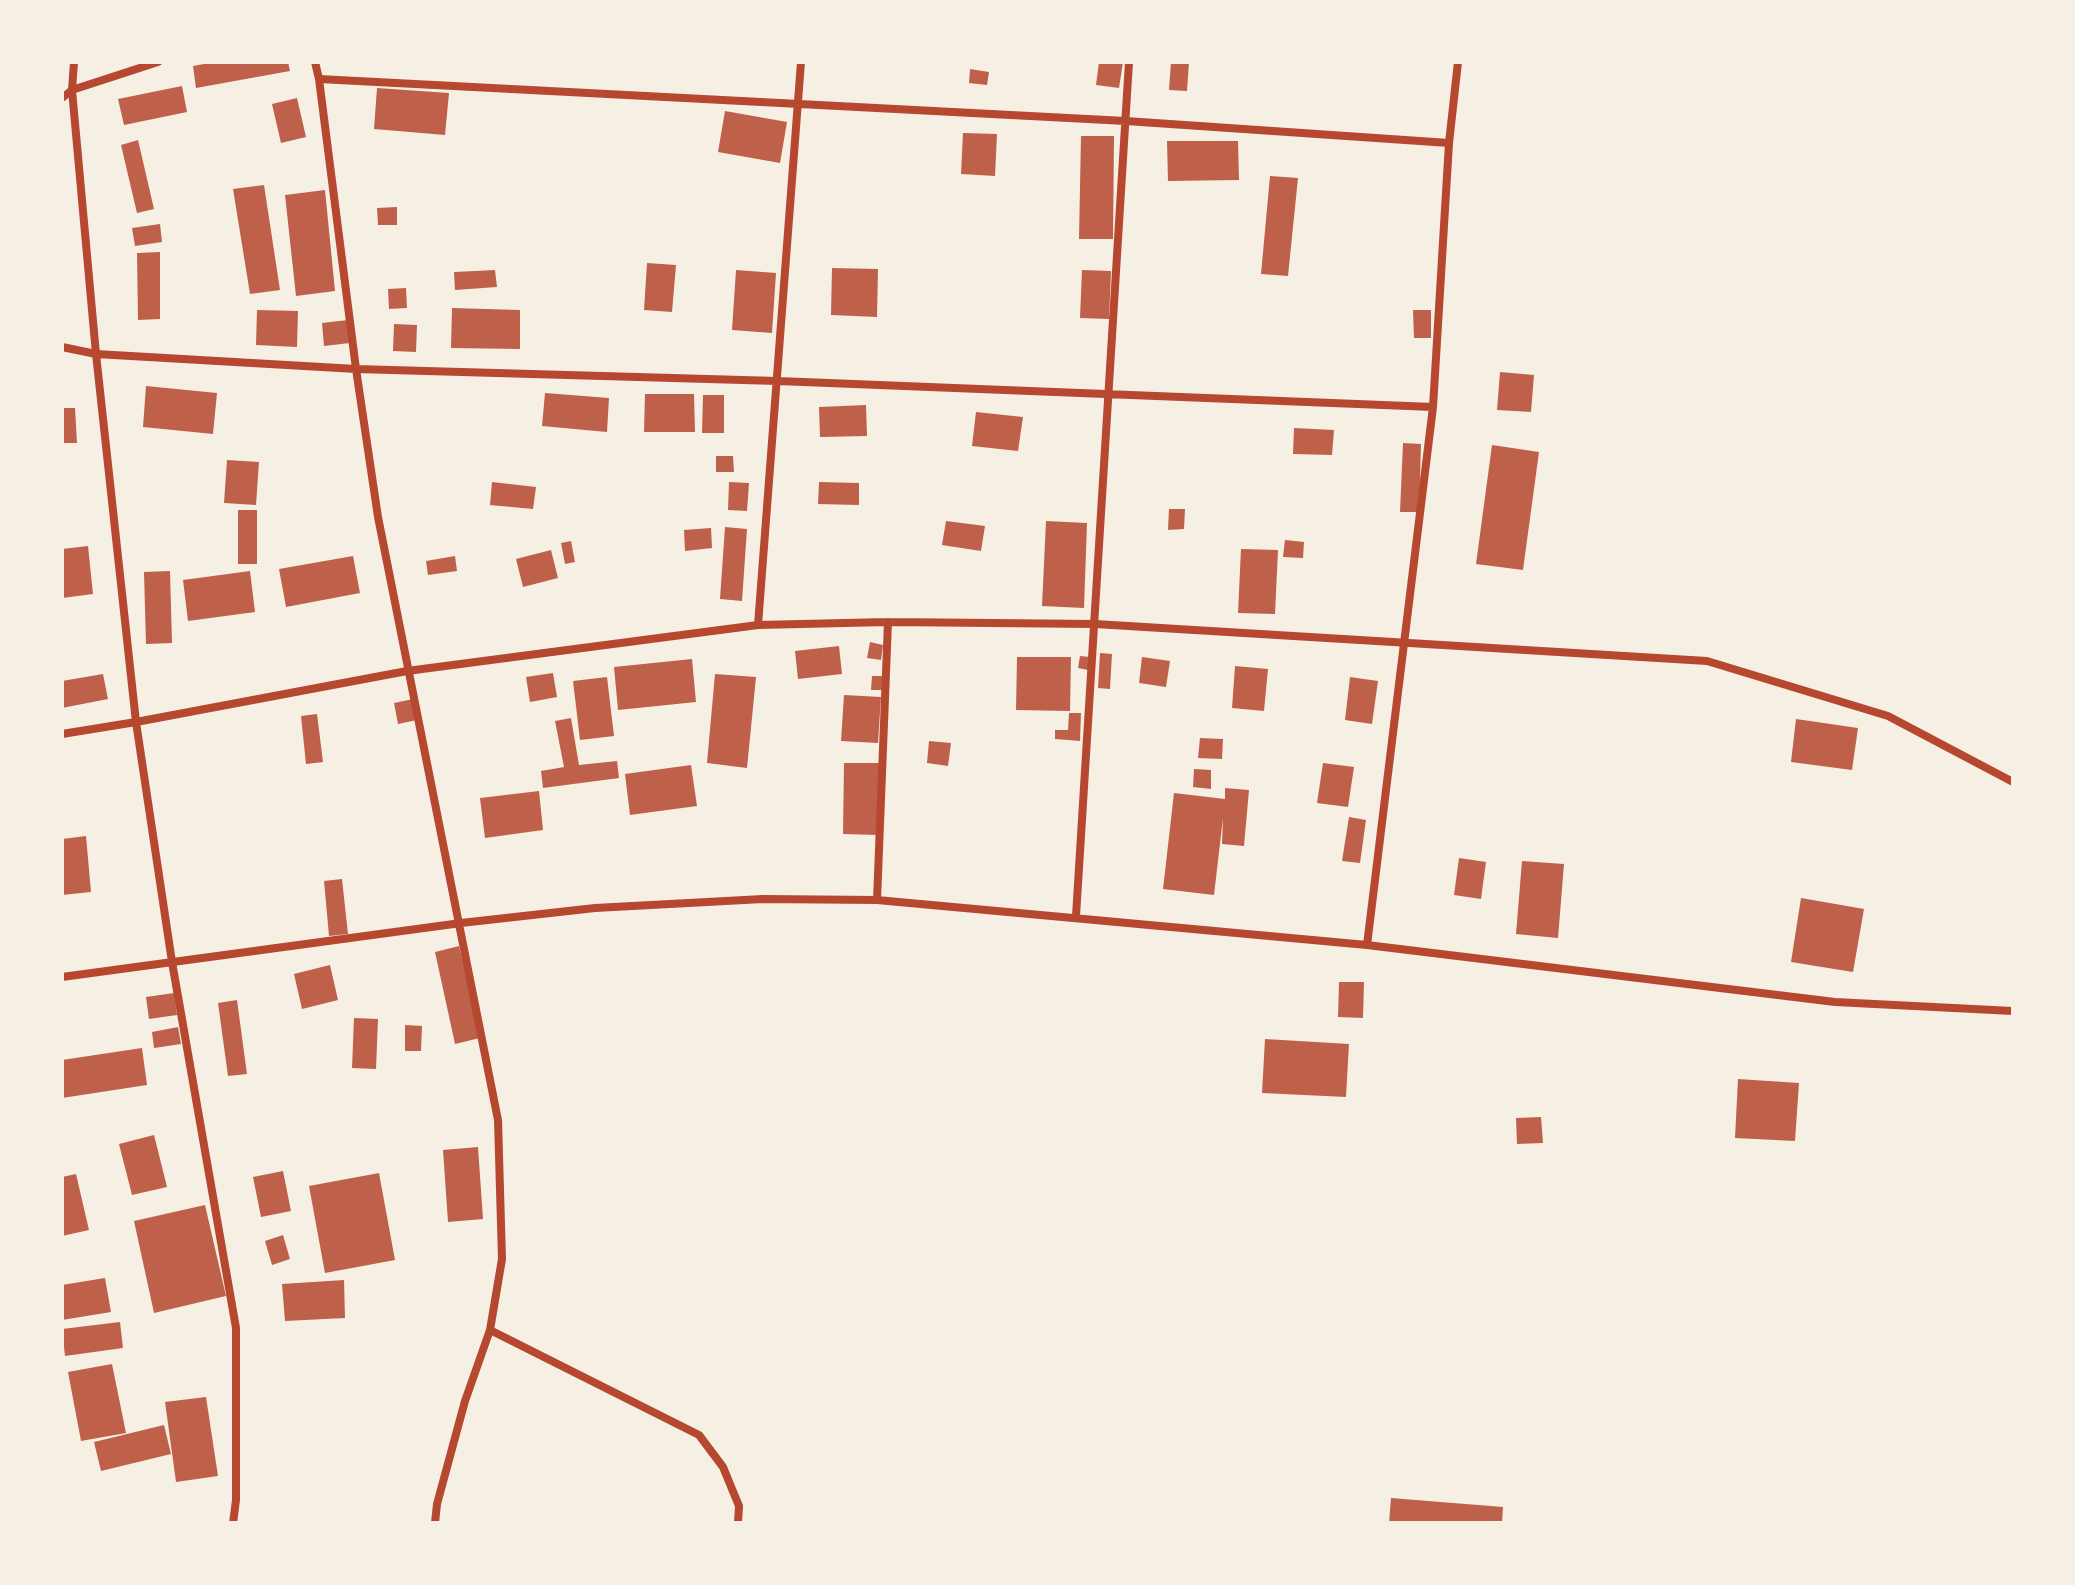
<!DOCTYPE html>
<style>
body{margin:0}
#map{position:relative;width:2075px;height:1585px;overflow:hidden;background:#f6efe4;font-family:Mulish,sans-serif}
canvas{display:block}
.frame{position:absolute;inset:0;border:64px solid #f6efe4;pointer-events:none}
</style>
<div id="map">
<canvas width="2075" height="1585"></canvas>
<div class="frame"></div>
</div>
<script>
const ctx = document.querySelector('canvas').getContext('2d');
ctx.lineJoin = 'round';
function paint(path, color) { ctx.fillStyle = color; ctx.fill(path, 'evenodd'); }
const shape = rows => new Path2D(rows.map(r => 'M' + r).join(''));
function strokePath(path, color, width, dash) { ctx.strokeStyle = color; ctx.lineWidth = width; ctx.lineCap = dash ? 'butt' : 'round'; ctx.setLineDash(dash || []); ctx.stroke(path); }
paint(shape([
 [215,62,288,62,290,71,196,88,193,66],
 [1099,62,1123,62,1119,88,1096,85],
 [1171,62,1189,62,1187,91,1169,90],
 [970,69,989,72,987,85,969,83],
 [182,86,187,112,124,125,118,99],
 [377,88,449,93,445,135,374,129],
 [297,98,306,137,281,143,272,104],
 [725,111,787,122,780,163,718,152],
 [963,133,997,134,995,176,961,174],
 [1081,136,1114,136,1113,239,1079,239],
 [138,140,154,209,137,213,121,145],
 [1167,141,1238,141,1239,180,1168,181],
 [1270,176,1298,178,1288,276,1261,274],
 [264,185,280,290,250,294,233,189],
 [325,190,335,291,296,296,285,195],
 [397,207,397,225,378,225,377,208],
 [160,224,162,242,135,246,132,228],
 [160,252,160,319,138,320,137,253],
 [647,263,676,265,672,312,644,310],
 [832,268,878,269,877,317,831,315],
 [495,270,497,287,455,290,454,272],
 [736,270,776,273,772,333,732,330],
 [1082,270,1111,271,1109,319,1080,318],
 [406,288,407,308,389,309,388,289],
 [452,308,520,310,520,349,451,348],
 [257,310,298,311,297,347,256,345],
 [1413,310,1431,310,1431,338,1414,338],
 [348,320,350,343,324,346,322,323],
 [394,324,417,325,416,352,393,351],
 [1500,372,1534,375,1531,412,1497,410],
 [146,386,217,393,213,434,143,427],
 [545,393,609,398,607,432,542,426],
 [645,394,694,394,695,432,644,432],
 [703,395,724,395,724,433,702,433],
 [866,405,867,436,820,437,819,407],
 [62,408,75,408,77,443,62,443],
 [976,412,1023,417,1018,451,972,446],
 [1294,428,1334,430,1332,455,1293,454],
 [1403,443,1421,444,1419,512,1400,512],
 [1492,445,1539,452,1523,570,1476,564],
 [716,456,733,456,734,472,716,472],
 [227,460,259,462,256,505,224,503],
 [492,482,536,487,533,509,490,505],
 [729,482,749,483,747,511,728,510],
 [819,482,859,483,859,505,818,504],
 [1169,509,1185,509,1184,529,1168,530],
 [238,510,257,510,257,564,238,564],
 [946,521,985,526,981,551,942,545],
 [1046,521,1087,523,1084,608,1042,606],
 [725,527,747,529,742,601,720,599],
 [711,528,712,548,685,551,684,530],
 [1285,540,1304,542,1303,558,1283,557],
 [571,541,575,562,565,564,561,543],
 [88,546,93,594,62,598,62,549],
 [1241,549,1278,550,1275,614,1238,613],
 [551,550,558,578,523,587,516,559],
 [353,556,360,593,286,607,279,569],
 [455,556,457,571,428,575,426,561],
 [170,571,172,643,146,644,144,572],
 [250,571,255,612,188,621,183,580],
 [870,642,883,645,881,660,867,658],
 [839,646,842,674,798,679,795,651],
 [1100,653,1112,654,1110,689,1098,688],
 [1080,656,1090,657,1088,670,1078,668],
 [1017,657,1071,657,1070,711,1016,710],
 [1142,657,1170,661,1166,687,1139,683],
 [692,659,696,702,618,710,614,667],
 [1235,666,1268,669,1264,711,1232,708],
 [553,673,557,697,530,702,526,677],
 [103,674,108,699,62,708,62,681],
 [715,674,756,677,747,768,707,763],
 [872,676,882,676,882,690,871,690],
 [607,677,614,736,580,740,573,681],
 [1350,677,1378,681,1372,724,1345,720],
 [844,695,881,697,878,743,841,741],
 [413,699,417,720,398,724,394,703],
 [1069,713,1081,713,1080,741,1055,739,1055,730,1068,730],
 [317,714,323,762,306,764,301,716],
 [571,718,579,765,617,761,619,778,543,788,541,771,564,767,555,721],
 [1796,719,1858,728,1852,770,1791,762],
 [1200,738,1223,739,1222,759,1198,758],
 [929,741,951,743,948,766,927,763],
 [844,763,879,763,878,835,843,834],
 [1323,763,1354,767,1348,807,1317,803],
 [691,765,697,806,630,815,625,774],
 [1194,769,1211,770,1211,789,1193,787],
 [1225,788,1249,790,1244,846,1222,844,1223,818,1214,895,1163,889,1174,793,1225,799],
 [539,791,543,830,485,838,480,798],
 [1349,817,1366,820,1360,863,1342,861],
 [86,836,91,892,62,895,62,839],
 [1459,858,1486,862,1481,899,1454,895],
 [1522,861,1564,864,1558,938,1516,934],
 [342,879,348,934,329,936,324,881],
 [1801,898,1864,909,1853,972,1791,962],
 [459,946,480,1038,455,1044,435,952],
 [330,965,338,1000,302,1009,294,974],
 [1339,982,1364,982,1363,1018,1338,1017],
 [174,993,177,1015,149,1019,146,997],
 [237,1000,247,1074,228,1076,218,1003],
 [354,1018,378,1019,376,1069,352,1068],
 [405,1025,422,1026,421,1051,405,1051],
 [178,1027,181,1044,154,1048,152,1032],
 [1265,1039,1349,1044,1346,1097,1262,1093],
 [142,1048,147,1085,62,1098,62,1060],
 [1738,1079,1799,1083,1795,1141,1735,1138],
 [1541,1117,1543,1143,1517,1144,1516,1118],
 [154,1135,167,1187,132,1195,119,1144],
 [478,1147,483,1219,448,1222,443,1150],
 [283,1171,291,1211,261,1217,253,1177],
 [379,1173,395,1260,325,1273,309,1186],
 [76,1174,89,1230,62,1236,62,1177],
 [205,1205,226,1296,154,1313,134,1221],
 [283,1235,290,1259,272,1265,265,1241],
 [105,1278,111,1312,62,1320,62,1285],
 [344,1280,345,1318,285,1321,282,1284],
 [120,1322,123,1348,65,1356,62,1329],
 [112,1364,126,1433,81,1441,68,1372],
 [206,1397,218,1476,176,1482,165,1402],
 [164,1425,171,1454,101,1471,94,1442],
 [1391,1498,1503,1507,1502,1523,1389,1523]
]), '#bf614a');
strokePath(shape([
 [74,62,72,90,96,354,136,722,172,962,236,1328,236,1500,233,1523],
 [315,62,319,79,356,369,378,517,498,1120,502,1259,490,1330,465,1401,437,1504,435,1523],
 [319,79,1126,121,1449,143],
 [62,98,72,90,158,62],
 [62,347,96,354,356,369,778,381,1433,407],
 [758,625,801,62],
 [62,734,136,722,407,671,758,625,888,622,1095,624,1707,661,1888,716,2013,782],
 [877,900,888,622],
 [1076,916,1129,62],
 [1367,945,1433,407,1449,143,1458,62],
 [62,977,461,923,595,908,763,899,877,900,1367,945,1835,1002,2013,1011],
 [490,1330,699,1435,723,1467,739,1506,738,1523]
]), '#b5482f', 8);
</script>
